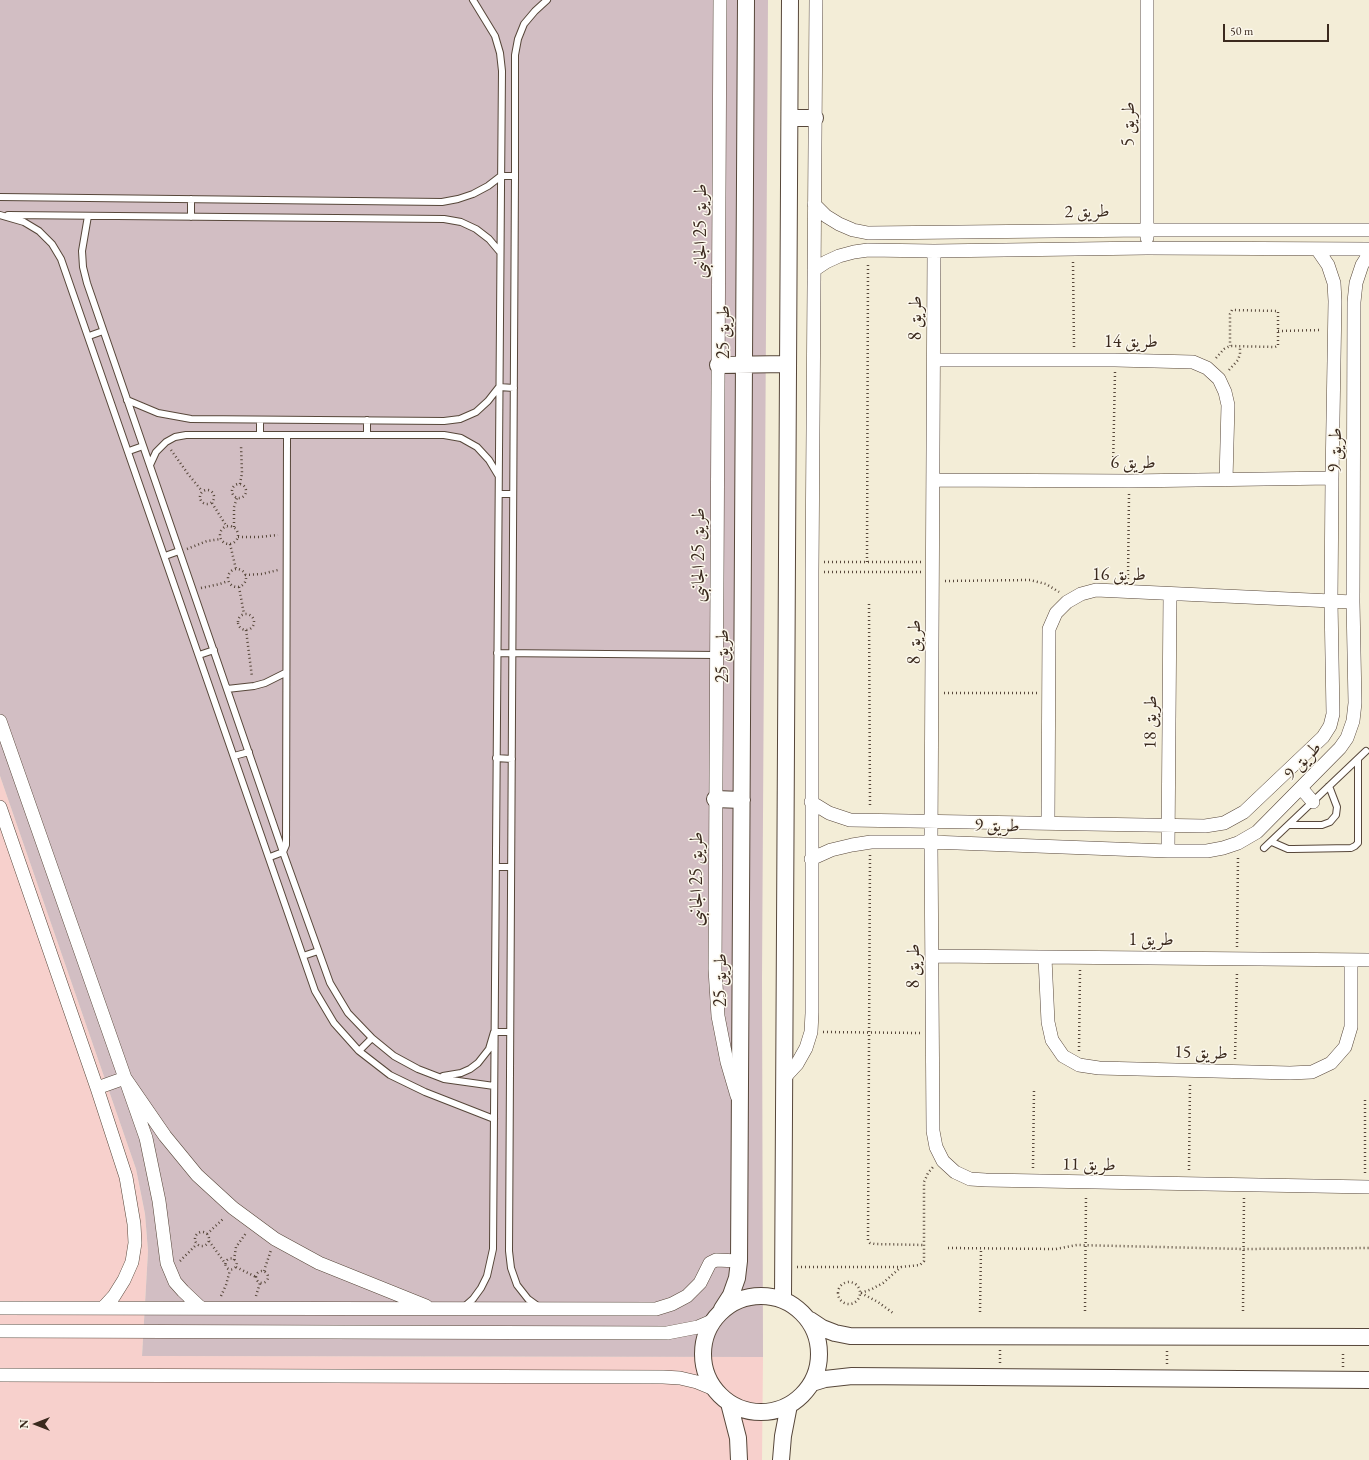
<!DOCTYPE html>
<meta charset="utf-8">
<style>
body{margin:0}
#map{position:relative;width:1369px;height:1460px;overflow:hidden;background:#f3edd7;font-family:"EB Garamond",serif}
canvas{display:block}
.north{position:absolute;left:16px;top:1404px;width:40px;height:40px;-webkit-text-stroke:3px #fbf7ec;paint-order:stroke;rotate:270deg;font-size:11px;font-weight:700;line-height:16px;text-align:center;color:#3b2a1e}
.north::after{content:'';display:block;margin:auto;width:14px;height:18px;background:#3b2a1e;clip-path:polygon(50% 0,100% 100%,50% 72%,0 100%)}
.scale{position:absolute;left:1223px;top:24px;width:106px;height:18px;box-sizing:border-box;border:2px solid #3b2a1e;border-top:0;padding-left:5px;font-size:12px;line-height:14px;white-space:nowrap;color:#3b2a1e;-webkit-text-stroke:3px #fbf7ec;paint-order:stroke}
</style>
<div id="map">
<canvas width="1369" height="1460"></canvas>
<div class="north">N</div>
<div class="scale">50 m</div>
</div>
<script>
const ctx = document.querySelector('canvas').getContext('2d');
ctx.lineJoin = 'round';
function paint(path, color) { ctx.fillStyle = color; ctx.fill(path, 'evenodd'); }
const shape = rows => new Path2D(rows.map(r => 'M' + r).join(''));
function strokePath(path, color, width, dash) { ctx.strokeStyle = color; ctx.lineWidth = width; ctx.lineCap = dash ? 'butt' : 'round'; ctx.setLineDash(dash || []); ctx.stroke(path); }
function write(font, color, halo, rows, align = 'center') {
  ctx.font = font + ' "EB Garamond",Amiri,serif'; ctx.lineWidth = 3; ctx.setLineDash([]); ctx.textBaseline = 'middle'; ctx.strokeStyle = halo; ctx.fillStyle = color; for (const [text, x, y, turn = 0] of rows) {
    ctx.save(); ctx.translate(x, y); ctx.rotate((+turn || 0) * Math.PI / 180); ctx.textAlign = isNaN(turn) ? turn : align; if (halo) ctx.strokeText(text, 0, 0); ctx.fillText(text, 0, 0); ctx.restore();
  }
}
paint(shape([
 [0,776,136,1169,145,1214,148,1251,142,1356,763,1357,762,1460,0,1460]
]), '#f7d0cc');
paint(shape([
 [0,0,768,0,762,977,763,1357,142,1356,148,1251,145,1214,136,1169,0,776]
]), '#d2bec3');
const service = shape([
 [0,197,442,202,458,199,473,194,488,186,501,176,515,176],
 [191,199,191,217],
 [0,215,24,222,39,231,52,244,61,259,315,991,334,1023,359,1051,390,1075,425,1092,494,1119],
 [8,215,444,219,461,222,476,229,489,239,500,252],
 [88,216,82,251,83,267,87,283,283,852,330,983,348,1013,372,1038,394,1056,418,1069,444,1079,494,1086],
 [89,336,103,331],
 [127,400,158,413,191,419,444,421,460,419,476,412,488,401,499,387,514,388],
 [367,420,367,435],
 [260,435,260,420],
 [129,451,143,446],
 [150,465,156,452,166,442,175,437,186,435,444,435,461,438,477,447,489,460,498,475],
 [499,494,513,494],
 [165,556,179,551],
 [497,653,716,655],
 [199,655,214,650],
 [227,689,254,686,265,683,285,673],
 [234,756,249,752],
 [496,758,512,759],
 [1289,825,1322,825,1330,822,1336,815,1337,807,1329,786],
 [1272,842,1288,849,1293,849,1351,848,1355,846,1358,843,1358,759],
 [1264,848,1366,751],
 [270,857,283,852,286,845,287,435],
 [496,867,511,867],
 [303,956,318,951],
 [359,1051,372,1038],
 [443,1076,461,1073,470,1069,478,1063,489,1049,494,1032,510,1032],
 [464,1307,473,1299,481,1288,487,1276,493,1249,501,188,502,71,500,53,495,36,473,0],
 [539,1307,528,1299,517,1285,511,1268,509,1251,515,176,515,55,518,39,524,24,535,11,547,0]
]);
const minor = shape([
 [720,0,715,969,718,1016,727,1062,737,1096],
 [1147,0,1147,238],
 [814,204,826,216,839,224,853,230,868,233,1147,230,1369,230],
 [934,251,931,842,933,1131,936,1147,943,1161,955,1172,970,1179,986,1180,1369,1187],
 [814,270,826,262,839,256,854,252,868,250,934,251,1147,248,1369,249],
 [934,360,1115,360,1193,362,1207,368,1219,379,1225,392,1228,405,1226,480],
 [934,480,1129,481,1332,478],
 [0,721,146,1138,159,1201,167,1263,175,1282,183,1291,201,1308],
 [1301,788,1313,802],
 [811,802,829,813,850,820,1205,826,1224,823,1244,812,1323,737,1330,726,1333,714,1331,601,1332,478,1335,301,1334,283,1328,265,1317,249],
 [0,807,97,1088,126,1177,134,1224,135,1243,132,1262,124,1280,114,1296,103,1308],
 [1048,823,1049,629,1056,613,1067,602,1081,594,1096,590,1353,602],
 [1168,851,1170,594],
 [811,859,831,850,852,845,871,842,931,842,1168,851,1207,851,1223,848,1238,843,1257,832,1340,748,1347,738,1353,721,1355,703,1353,602,1354,302,1356,283,1362,265,1369,254],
 [932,956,1369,960],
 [1045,958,1048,1022,1052,1040,1063,1056,1079,1065,1099,1068,1290,1073,1312,1072,1331,1063,1345,1047,1351,1027,1351,960],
 [785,1077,797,1064,806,1048,811,1032,812,1013,812,572,816,0],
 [97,1088,125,1078,165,1136,197,1175,233,1208,275,1239,319,1263,426,1306],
 [0,1308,656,1309,672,1304,687,1296,700,1283,710,1263,716,1260,739,1261],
 [0,1331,667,1333,698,1327,712,1321],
 [0,1375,663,1377,680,1378,697,1382,714,1389]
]);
const tertiary = shape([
 [790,118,815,118],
 [718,365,788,364],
 [715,799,742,800],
 '703 1354a58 58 0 1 1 116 0a58 58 0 1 1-116 0Z',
 [783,1299,790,0],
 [722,1309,731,1295,737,1278,739,1261,746,0],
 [810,1320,822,1328,835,1333,850,1336,1369,1337],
 [812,1383,825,1379,852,1376,1369,1380],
 [729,1403,738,1438,739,1460],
 [781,1460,783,1436,789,1405]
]);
strokePath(service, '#57473a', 8);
strokePath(minor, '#57473a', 14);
strokePath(tertiary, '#57473a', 18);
strokePath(shape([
 [1073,262,1074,347],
 [1278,331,1322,330],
 [1216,358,1224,349,1230,346,1275,347,1278,346,1278,311,1232,310,1230,314,1230,346],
 [1229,370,1238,360,1240,354,1240,347],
 [171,450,188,474,202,491],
 [1113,469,1115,372],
 '232 491a7 7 0 1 1 14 0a7 7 0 1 1-14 0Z',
 [240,484,242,473,241,445],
 '200 497a7 7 0 1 1 14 0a7 7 0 1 1-14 0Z',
 [212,503,227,527],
 '220 535a9 9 0 1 1 18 0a9 9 0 1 1-18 0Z',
 [234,527,234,507,237,498],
 [238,537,259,537,278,535],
 [230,544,236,569],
 [187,549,207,541,221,539],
 [824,562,921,562],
 [867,562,868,262],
 '228 578a9 9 0 1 1 18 0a9 9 0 1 1-18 0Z',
 [824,572,921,572],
 [245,575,262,574,278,570],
 [1128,579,1129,494],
 [945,581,1030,580,1046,584,1059,592],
 [239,587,244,614],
 [201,588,220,584,228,581],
 [869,604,870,808],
 '238 622a8 8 0 1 1 16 0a8 8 0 1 1-16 0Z',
 [246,630,252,677],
 [944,693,1037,693],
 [870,855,868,1240,870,1243,875,1244,924,1245],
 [1237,947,1238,856],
 [823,1032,920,1033],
 [1079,1051,1080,970],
 [1235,1059,1237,972],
 [1365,1100,1365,1175],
 [1033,1168,1034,1089],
 [1189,1170,1190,1083],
 '195 1239a7 7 0 1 1 14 0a7 7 0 1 1-14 0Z',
 [207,1234,224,1218],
 [209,1241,225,1263],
 [948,1248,1056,1249,1077,1245,1243,1249,1369,1248],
 '225.5 1264a5.5 5.5 0 1 1 11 0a5.5 5.5 0 1 1-11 0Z',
 [234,1260,236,1247,246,1233],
 [180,1261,197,1244],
 [236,1267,256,1277],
 [797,1267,901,1267,920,1265,924,1261,924,1182,928,1173,933,1167],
 '256 1277a6 6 0 1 1 12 0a6 6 0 1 1-12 0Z',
 [264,1271,271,1250],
 '838 1293a11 11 0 1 1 22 0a11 11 0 1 1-22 0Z',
 [861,1293,872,1289,883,1283,901,1267],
 [861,1293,878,1302,893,1313],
 [221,1296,226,1285,230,1270],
 [256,1296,260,1283],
 [1085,1311,1086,1195],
 [1243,1311,1244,1196],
 [980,1312,981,1248],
 [1000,1363,1000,1350],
 [1167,1364,1167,1351],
 [1343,1367,1343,1352]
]), '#57473a', 2.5, [1, 3]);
strokePath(service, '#fff', 6);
strokePath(minor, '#fff', 13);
strokePath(tertiary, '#fff', 16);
write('18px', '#3b2a1e', '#fbf7ec', [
 ["طريق 5",1129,124,-90],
 ["طريق 2",1087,212,-1],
 ["طريق 25 الجانبى",701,231,-90],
 ["طريق 8",916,318,-90],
 ["طريق 25",724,332,-90],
 ["طريق 14",1131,342],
 ["طريق 9",1336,450,-90],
 ["طريق 6",1133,463],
 ["طريق 25 الجانبى",699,555,-90],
 ["طريق 16",1119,575],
 ["طريق 8",915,642,-90],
 ["طريق 25",723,656,-90],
 ["طريق 18",1151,722,-89],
 ["طريق 9",1303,761,-46],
 ["طريق 9",997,826,2],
 ["طريق 25 الجانبى",697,879,-90],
 ["طريق 1",1151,940],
 ["طريق 8",914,966,-90],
 ["طريق 25",721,980,-90],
 ["طريق 15",1201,1053,2],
 ["طريق 11",1089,1165,1]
]);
</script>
